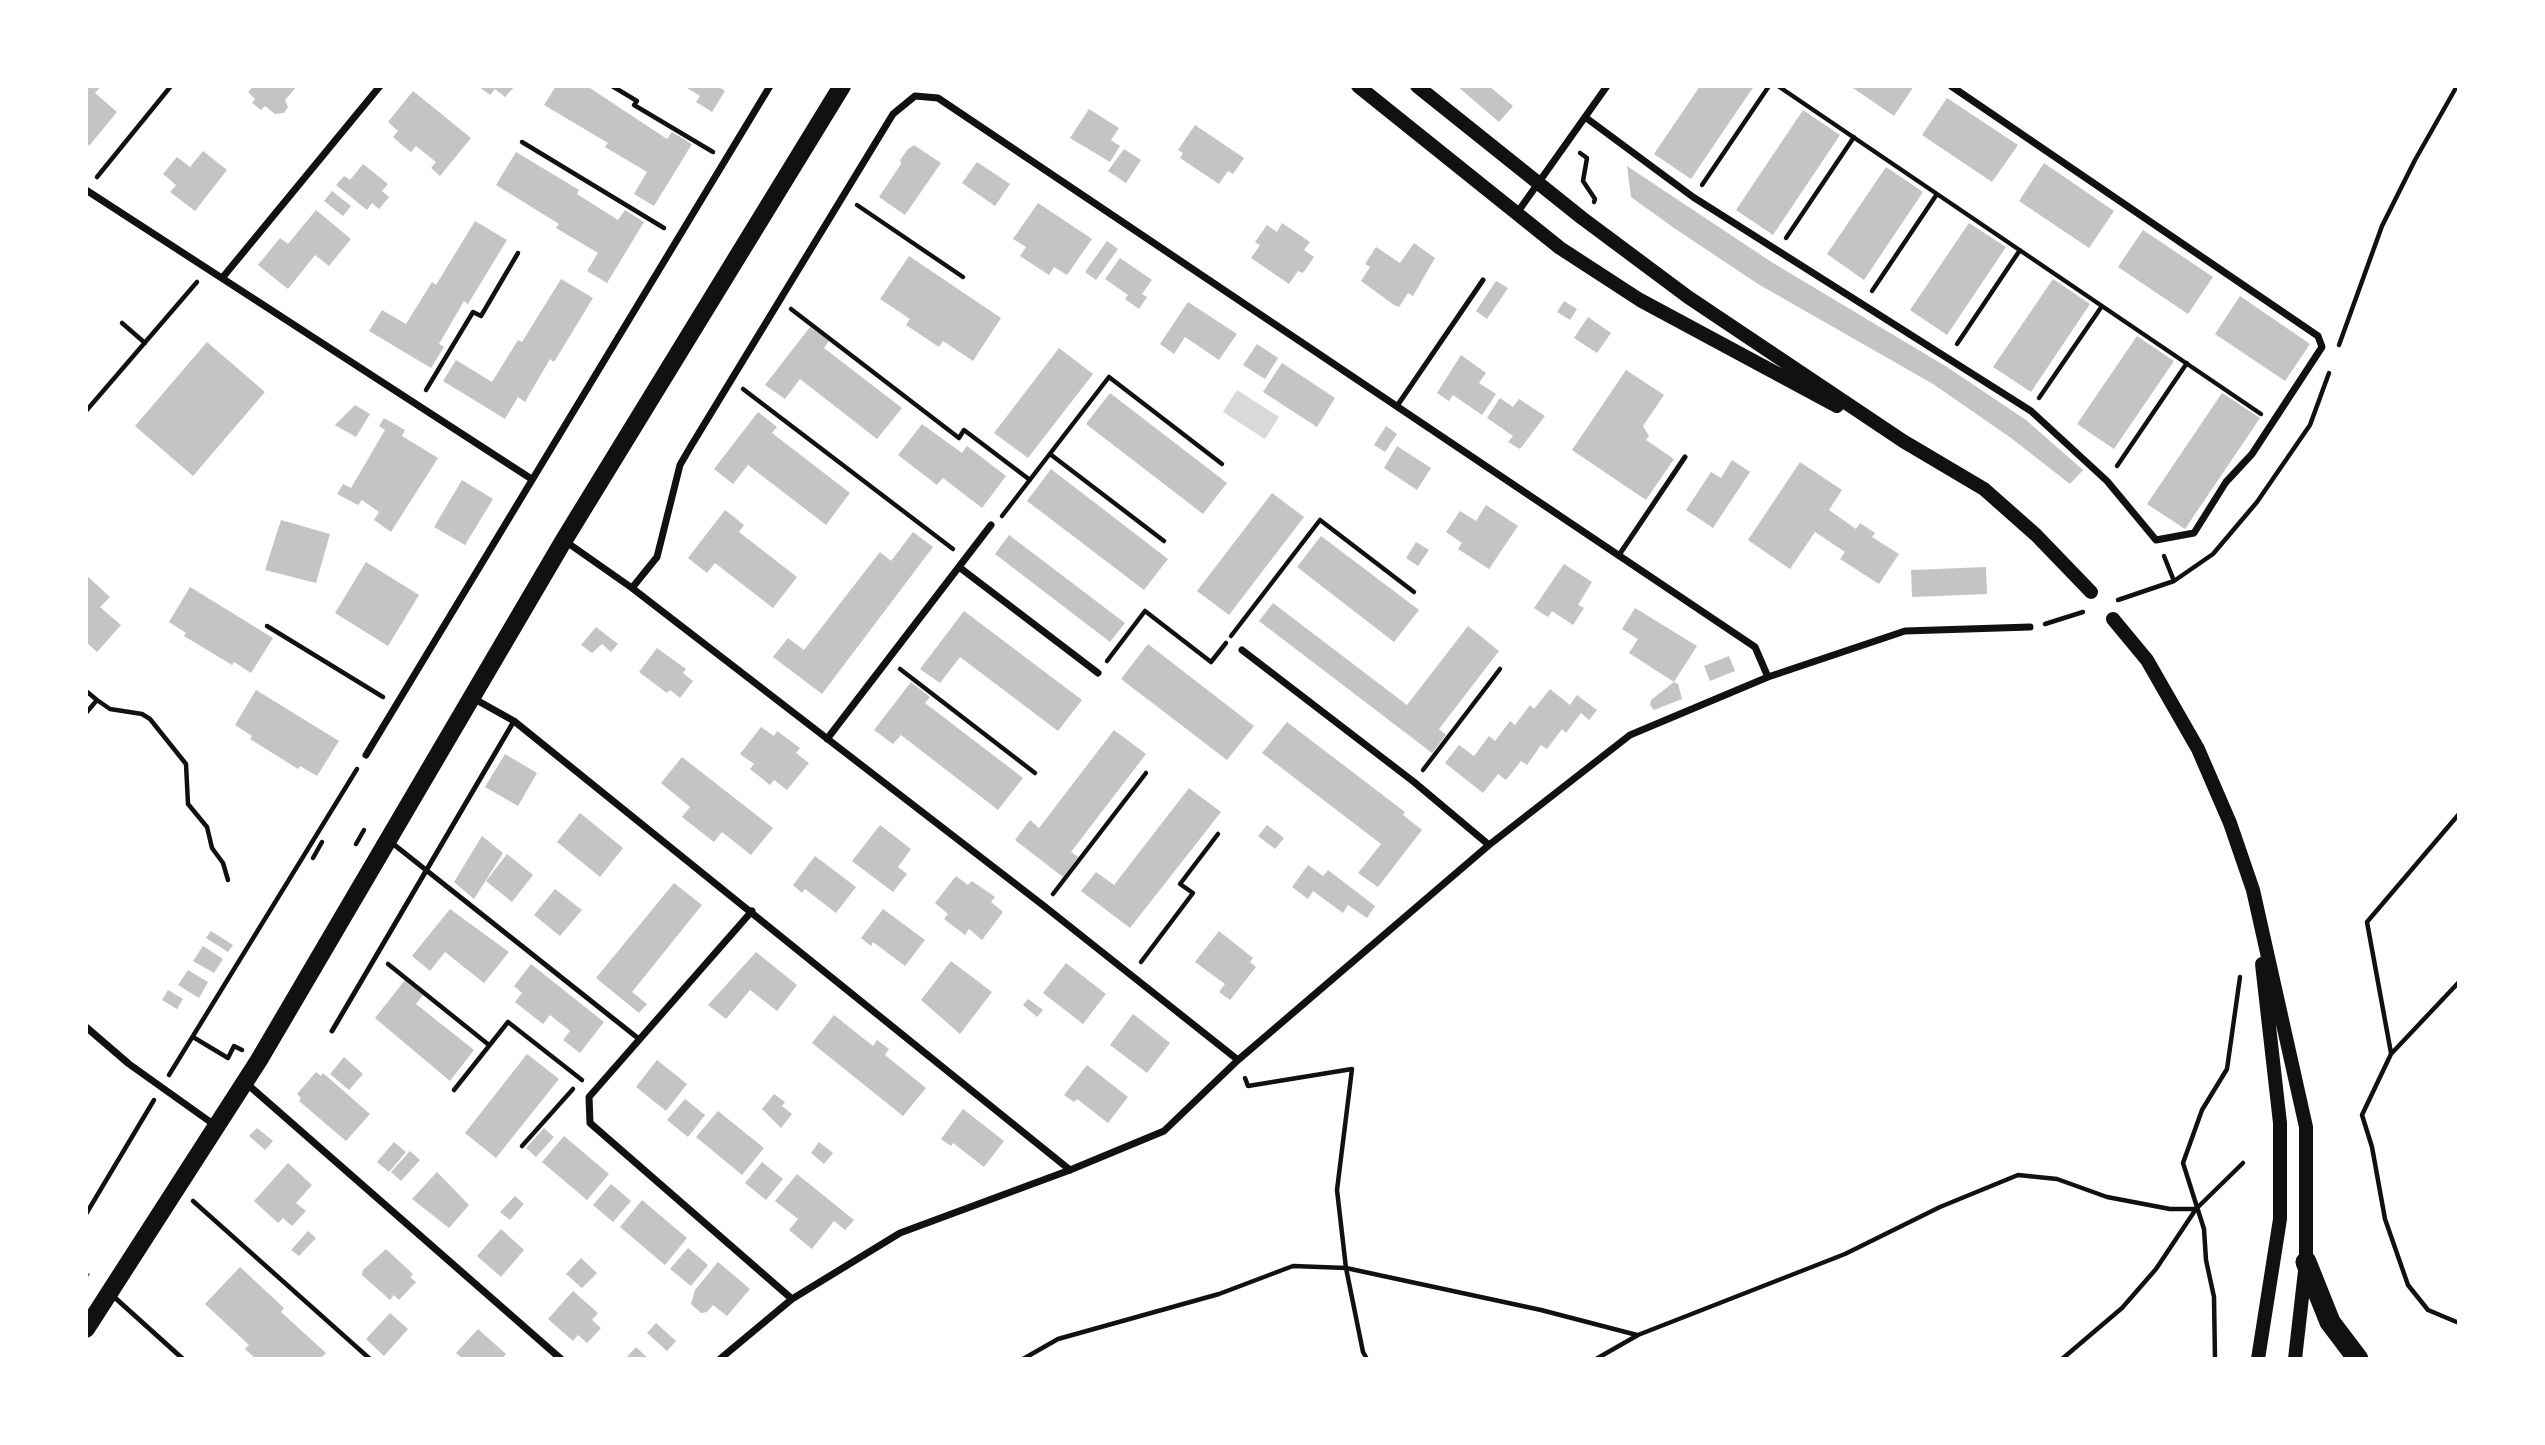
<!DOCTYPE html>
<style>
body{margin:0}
#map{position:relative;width:2545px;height:1445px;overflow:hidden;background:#fff;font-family:Roboto,sans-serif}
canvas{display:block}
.frame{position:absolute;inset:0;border:88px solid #fff;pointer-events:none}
</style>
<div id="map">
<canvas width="2545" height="1445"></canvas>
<div class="frame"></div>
</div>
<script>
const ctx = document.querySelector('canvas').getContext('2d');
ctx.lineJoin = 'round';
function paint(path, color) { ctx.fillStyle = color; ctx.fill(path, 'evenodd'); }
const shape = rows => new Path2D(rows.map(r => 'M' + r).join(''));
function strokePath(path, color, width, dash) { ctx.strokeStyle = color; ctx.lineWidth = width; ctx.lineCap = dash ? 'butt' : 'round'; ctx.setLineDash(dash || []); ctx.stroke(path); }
paint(shape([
 [1237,390,1279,417,1265,439,1223,412]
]), '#d9d9d9');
paint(shape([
 [86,86,101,86,95,93,117,112,89,146,86,142],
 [253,86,297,86,285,100,288,107,284,113,275,114,265,106,261,110,252,103,255,99,248,92],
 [478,86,515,86,505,97,495,89,490,95],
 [556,86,587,86,667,139,672,132,692,144,654,206,634,194,647,172,605,147,608,143,544,105],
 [684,86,717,86,725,91,712,112,696,102,700,96],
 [1457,86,1489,86,1513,106,1499,122],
 [1700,86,1754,86,1691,179,1654,154],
 [1850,86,1914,86,1894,116],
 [413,91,471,138,440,176,431,168,436,162,416,146,411,152,402,145,393,137,398,131,388,122],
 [1947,98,2018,145,1992,182,1922,135],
 [1089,109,1119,128,1111,140,1120,146,1110,162,1070,138],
 [1803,110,1840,135,1773,235,1736,210],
 [1195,125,1244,158,1233,174,1228,171,1219,184,1180,158,1183,153,1178,150],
 [914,145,941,163,905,215,879,197,901,164,900,160,908,149],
 [1124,149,1141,160,1126,183,1108,171],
 [203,151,227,170,195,211,170,192,176,185,163,174,177,157,190,167],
 [516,152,579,190,577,194,618,220,625,210,644,222,607,283,587,271,598,253,556,228,559,224,496,185],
 [977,162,1010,184,995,206,962,183],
 [2044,163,2114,211,2089,248,2019,201],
 [363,164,388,184,382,191,389,197,379,209,372,203,367,210,336,185,344,176,350,180],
 [1627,166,1773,263,1947,367,2026,420,2083,470,2070,484,2011,438,1933,384,1758,284,1674,228,1631,197],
 [1886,167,1923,192,1864,280,1827,254],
 [332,191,351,206,343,216,324,201],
 [1038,203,1092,239,1067,275,1054,267,1049,275,1020,256,1026,247,1013,239],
 [316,210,351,239,329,266,315,255,288,289,258,265,280,238,288,244],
 [475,221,507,240,468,304,464,301,439,344,444,347,431,368,369,331,382,310,406,324,432,282,436,285],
 [1282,223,1310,242,1304,250,1314,257,1303,273,1298,271,1289,284,1251,258,1260,245,1255,242,1267,225,1277,232],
 [1969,223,2006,247,1947,335,1910,310],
 [2143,230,2213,277,2188,314,2118,267],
 [1107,241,1118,249,1096,280,1085,272],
 [1414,243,1435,258,1413,296,1408,293,1399,307,1394,305,1361,281,1370,267,1365,264,1376,247,1400,263],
 [909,256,1001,318,973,361,943,341,939,347,906,325,910,319,880,299],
 [1120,258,1152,280,1142,294,1147,297,1139,309,1125,299,1128,295,1105,279],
 [561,279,593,298,554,362,550,359,525,402,518,397,505,419,443,381,456,360,492,382,518,340,522,342],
 [2053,279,2090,304,2031,392,1993,367],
 [1496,281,1508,288,1487,319,1476,311],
 [2240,296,2310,344,2285,381,2215,334],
 [1564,301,1577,309,1570,320,1557,312],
 [1188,302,1237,334,1219,360,1185,337,1174,354,1160,344],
 [1588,317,1611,333,1597,353,1574,338],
 [810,327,829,341,824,348,902,408,877,439,800,379,785,399,765,385],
 [2137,336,2174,361,2114,449,2077,424],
 [207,342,265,392,193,476,135,426],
 [1257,344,1278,358,1265,379,1243,365],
 [1059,348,1093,374,1028,458,994,433],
 [1461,355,1486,373,1479,383,1496,394,1482,415,1453,395,1449,401,1437,393],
 [1282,363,1335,398,1317,427,1263,392],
 [1626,370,1664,395,1643,426,1649,436,1646,440,1674,459,1646,500,1572,450],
 [1110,393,1227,483,1203,514,1086,424],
 [2222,393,2260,418,2185,529,2147,504],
 [1500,398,1513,407,1519,399,1545,416,1520,449,1508,442,1513,436,1487,418],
 [355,405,370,414,356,437,335,425],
 [758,412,777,427,772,433,850,493,826,525,748,465,733,484,714,469],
 [384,418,405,430,402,436,438,458,391,532,374,520,379,512,362,500,358,505,337,494,343,484,351,488,385,430,379,426],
 [922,424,962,453,967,446,1006,476,982,508,943,478,937,485,898,455],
 [1386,426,1397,434,1385,452,1374,445],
 [1397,446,1431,468,1417,490,1384,468],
 [1732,460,1750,472,1713,528,1686,510,1711,472,1721,478],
 [1800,462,1842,490,1829,510,1856,529,1860,523,1875,533,1872,537,1899,554,1879,584,1840,559,1845,552,1815,532,1790,569,1748,540],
 [1051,469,1168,559,1144,590,1027,501],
 [462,480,493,499,465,545,434,527],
 [1272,493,1304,517,1229,615,1197,591],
 [1486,505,1518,526,1489,569,1458,549,1462,543,1446,532,1460,511,1476,521],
 [725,510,744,525,739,532,797,577,773,608,715,563,707,573,688,558],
 [281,520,330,534,316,583,265,570],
 [913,532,933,547,822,694,773,657,788,638,804,650,880,552,891,561],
 [1009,535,1125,623,1110,642,995,554],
 [1321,536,1419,610,1394,642,1297,567],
 [1416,542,1429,550,1418,566,1406,558],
 [366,562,419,595,388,646,335,613],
 [1564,564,1592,582,1578,605,1584,608,1573,625,1552,611,1548,617,1534,608],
 [1986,567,1987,594,1912,597,1911,570],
 [86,575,110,597,100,607,121,625,97,652,86,642],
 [190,587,273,638,251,673,234,662,232,665,184,636,186,633,169,622],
 [1273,603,1407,705,1468,626,1499,651,1439,729,1446,735,1432,753,1259,621],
 [1635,608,1697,646,1674,682,1678,684,1682,699,1654,710,1650,705,1651,700,1674,682,1629,653,1638,639,1622,629],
 [964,611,1082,700,1058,731,960,657,940,683,920,669],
 [596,627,618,644,611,652,602,644,592,653,581,645],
 [1148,644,1254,726,1227,760,1121,679],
 [657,648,686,669,683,673,693,681,680,698,670,690,667,693,639,672],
 [1729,656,1735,671,1710,681,1704,666],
 [911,682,930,697,925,703,1023,778,998,810,901,735,893,744,874,730],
 [1550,689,1570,705,1577,695,1597,710,1589,720,1581,713,1566,733,1562,729,1547,749,1541,745,1527,765,1521,761,1506,780,1498,774,1483,793,1445,763,1459,745,1474,756,1489,736,1495,741,1510,721,1515,725,1530,705,1534,709],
 [256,690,339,741,317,776,300,766,298,769,250,739,252,736,235,725],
 [1287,722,1405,812,1403,815,1422,830,1378,887,1358,873,1381,844,1262,753],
 [761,727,774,736,777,731,800,748,796,753,809,763,787,790,774,780,770,785,750,769,754,764,740,754],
 [1114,730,1146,754,1071,852,1078,857,1063,877,1015,840,1030,820,1039,828],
 [505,754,537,773,518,806,485,787],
 [682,757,773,828,751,855,722,832,714,842,682,817,690,807,661,783],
 [1189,788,1221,812,1130,928,1081,891,1096,872,1114,885],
 [580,813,623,848,600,877,557,842],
 [880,825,911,849,898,867,907,874,893,892,852,861],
 [1267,825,1284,838,1275,849,1258,836],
 [482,836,503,853,474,899,454,882],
 [507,854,533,875,512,902,486,881],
 [815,856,856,887,836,913,805,889,802,893,793,885],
 [1308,865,1323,876,1328,870,1375,906,1367,918,1348,905,1343,913,1313,891,1308,899,1292,887],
 [956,876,968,885,972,881,995,897,991,902,1003,912,982,940,969,929,965,935,944,919,948,914,935,903],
 [674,883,702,905,632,992,647,1004,639,1013,596,978],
 [555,889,582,910,560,936,534,915],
 [450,909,509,952,484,983,445,952,430,971,412,956],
 [883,909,925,940,905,966,873,942,871,946,861,938],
 [211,931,233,945,228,952,206,938],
 [1219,931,1253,958,1250,962,1256,967,1230,1000,1219,992,1225,984,1195,962],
 [203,946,223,959,214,973,193,961],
 [756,952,797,985,777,1011,750,990,726,1019,708,1005],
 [951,961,992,992,960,1034,921,1000],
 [1066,963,1106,994,1083,1024,1043,993],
 [531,964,604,1022,580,1053,563,1040,570,1031,550,1015,543,1024,515,1002,522,993,514,986],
 [188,970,208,982,199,998,178,985],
 [405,980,423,995,416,1004,474,1050,450,1081,375,1018],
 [168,990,183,999,177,1009,162,1000],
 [1028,999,1043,1010,1037,1017,1023,1005],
 [1133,1014,1170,1043,1147,1073,1110,1045],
 [834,1015,873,1046,877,1040,889,1049,885,1055,926,1088,903,1116,812,1043],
 [527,1054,559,1079,496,1158,465,1133],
 [344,1057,363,1074,349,1090,330,1074],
 [657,1060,687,1084,666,1111,636,1087],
 [1087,1065,1128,1097,1108,1123,1077,1099,1074,1102,1064,1095],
 [316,1072,321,1076,323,1073,370,1114,346,1141,299,1101,301,1098,297,1094],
 [774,1094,785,1102,782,1106,792,1114,781,1128,762,1109],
 [685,1099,705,1115,688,1137,667,1120],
 [963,1109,1004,1141,984,1167,953,1143,951,1146,941,1139],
 [718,1111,764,1148,742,1175,696,1137],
 [257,1128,273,1141,265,1150,249,1136],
 [544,1128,554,1137,536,1157,526,1148],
 [564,1136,609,1174,587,1200,542,1162],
 [394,1142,406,1152,389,1172,377,1162],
 [819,1142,833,1153,824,1164,811,1153],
 [410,1151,420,1160,401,1181,391,1172],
 [762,1162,783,1179,766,1200,745,1183],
 [288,1163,312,1185,296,1203,306,1211,292,1226,283,1218,278,1223,254,1201],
 [437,1172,469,1205,449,1228,412,1199],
 [797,1174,854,1220,845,1230,834,1221,812,1249,789,1230,798,1219,775,1201],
 [611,1184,631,1201,613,1222,593,1205],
 [515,1196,524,1204,510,1220,500,1212],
 [642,1200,687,1238,665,1265,620,1227],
 [501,1229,524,1250,501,1277,477,1256],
 [308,1231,316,1238,299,1256,291,1250],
 [688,1248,708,1265,691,1286,670,1269],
 [386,1249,413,1274,410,1277,416,1282,399,1300,394,1295,390,1300,362,1275,363,1270],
 [581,1258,597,1273,582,1288,566,1274],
 [718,1262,750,1289,727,1316,713,1305,707,1312,701,1313,691,1304,695,1290],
 [240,1267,284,1308,281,1312,326,1353,320,1359,256,1359,245,1349,249,1345,205,1304],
 [573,1291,598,1313,592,1320,601,1328,587,1343,578,1335,573,1341,548,1319],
 [390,1313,408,1329,384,1356,366,1339],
 [656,1323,676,1341,667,1351,647,1333],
 [478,1329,506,1354,502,1359,463,1359,456,1353],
 [636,1347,649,1359,625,1359]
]), '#c4c4c4');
strokePath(shape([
 [612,86,637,101,634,105,713,152],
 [1778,86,2261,414],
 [522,142,664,228],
 [1580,153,1587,158,1583,181,1595,199,1594,202],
 [97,177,171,86],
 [1702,185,1769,86],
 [857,205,963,277],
 [1786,238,1854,137],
 [1872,291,1937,194],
 [791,309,959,438,964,430,1030,480],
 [122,323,145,343],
 [1957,344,2020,250],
 [2339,345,2382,226,2415,160,2457,86],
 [743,389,953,549],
 [426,390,473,312,481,316,518,253],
 [2039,398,2102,306],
 [86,411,197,282],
 [1050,454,1164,541],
 [2117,466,2187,363],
 [1002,516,1109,377,1222,464],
 [2164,556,2174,581],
 [2118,600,2174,581,2213,554,2257,502,2310,425,2329,373],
 [2045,624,2083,612],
 [267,626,383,697],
 [1231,636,1320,520,1414,592],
 [1107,661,1145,611,1211,662,1226,643],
 [900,669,1035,773],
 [86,691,97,700,86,713],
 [97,700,110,709,142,714,150,719,186,764,188,804,207,827,212,848,223,863,228,880],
 [1423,770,1500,669],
 [356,844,364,830],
 [313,858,322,842],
 [1053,894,1146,773],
 [1141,962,1193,893,1180,884,1218,834],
 [388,964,489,1045],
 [2459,982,2391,1054,2362,1115,2372,1147,2385,1219,2408,1285,2428,1310,2459,1323],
 [193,1037,228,1058,234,1046,242,1050],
 [2391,1053,2367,922,2459,814],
 [169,1075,357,769],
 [1245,1078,1248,1086,1352,1069,1337,1190,1346,1268,1363,1352,1367,1359],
 [454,1090,508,1022,582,1080],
 [522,1146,573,1089],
 [193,1201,370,1359],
 [86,1214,154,1100],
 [1023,1359,1058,1339,1219,1294,1293,1266,1346,1268,1541,1310,1637,1335],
 [1596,1359,1638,1335,1845,1254,1940,1207,2018,1175,2057,1179,2107,1197,2170,1209,2196,1209],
 [2062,1359,2122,1308,2156,1269,2196,1209,2243,1163],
 [2215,1359,2214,1297,2206,1260,2204,1229,2183,1163,2202,1110,2227,1069,2240,977]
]), '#111', 4.5);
strokePath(shape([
 [1397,406,1483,280],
 [1619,555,1685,457],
 [392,843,639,1039],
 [332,1031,514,721],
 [113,1296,183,1359]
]), '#111', 5);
strokePath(shape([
 [1585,117,1693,197,2031,411,2107,481,2156,540,2194,533,2226,482,2252,454,2322,347,2318,336,1951,86],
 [86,190,530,478],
 [1517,213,1607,86],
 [223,277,380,86],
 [565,541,632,588,1044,906,1238,1060],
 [959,567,1098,673],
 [632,588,657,557,680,465,691,446,893,114,915,96,938,98,1755,647,1768,677],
 [1242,650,1414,782,1489,845],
 [471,697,514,721,1070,1170],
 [827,739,991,525],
 [366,755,770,86],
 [752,911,589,1097,590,1123,792,1299],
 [86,1027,129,1064,216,1126],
 [246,1083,561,1359],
 [720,1359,792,1299,900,1233,1070,1170,1164,1131,1238,1060,1489,845,1630,735,1768,677,1905,631,2030,627]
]), '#111', 7);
strokePath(shape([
 [1358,86,1560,248,1640,300,1837,406],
 [1417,86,1582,218,1688,297,1903,441,1984,489,2036,535,2091,592],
 [2113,619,2147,660,2198,749,2230,823,2253,890,2306,1127,2306,1262,2295,1359],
 [2258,1359,2280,1219,2280,1123,2262,964]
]), '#111', 14);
strokePath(shape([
 [86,1329,259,1060,564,540,842,86]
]), '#111', 18);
strokePath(shape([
 [2306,1262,2330,1322,2358,1359]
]), '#111', 21);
strokePath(shape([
 [86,1278,89,1274]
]), '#707070', 2);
</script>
